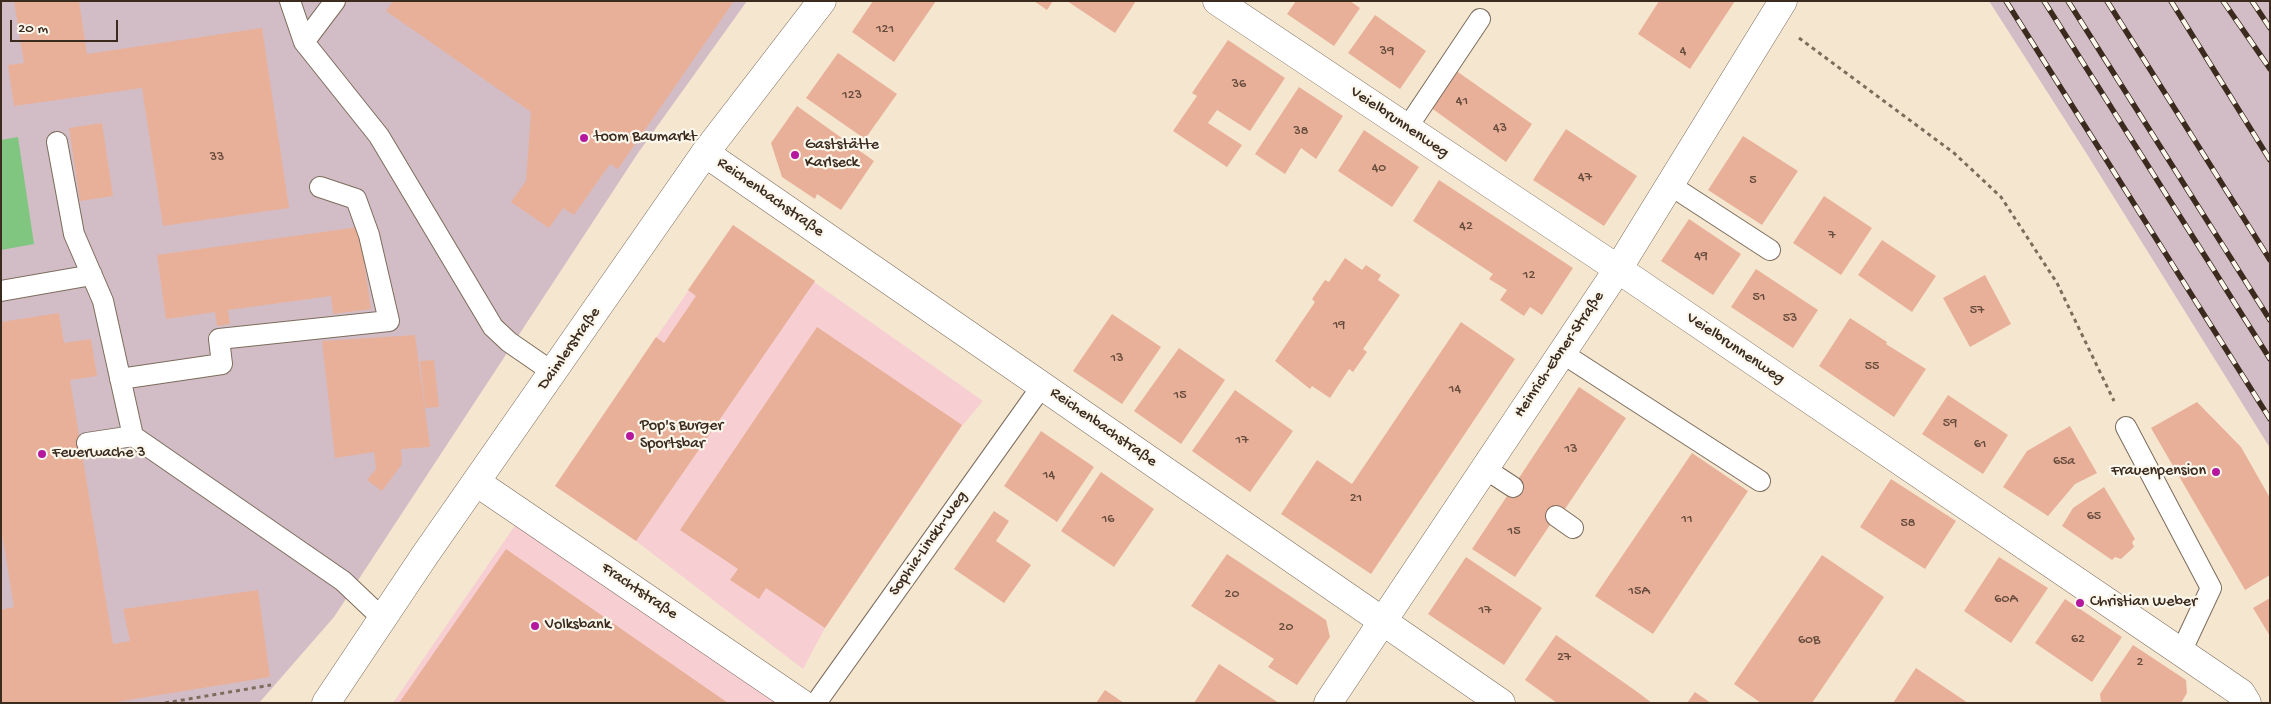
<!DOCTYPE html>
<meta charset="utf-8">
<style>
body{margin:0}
#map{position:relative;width:2271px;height:704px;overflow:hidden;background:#f5e6cf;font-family:"Gochi Hand",sans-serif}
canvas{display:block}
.frame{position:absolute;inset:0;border:2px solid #3b2a1e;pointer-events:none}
.scale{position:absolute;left:10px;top:20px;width:108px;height:22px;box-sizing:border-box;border:2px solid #3b2a1e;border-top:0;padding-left:6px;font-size:15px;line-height:18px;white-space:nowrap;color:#3b2a1e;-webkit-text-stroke:4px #fbf7ec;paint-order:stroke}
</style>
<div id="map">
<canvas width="2271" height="704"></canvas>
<div class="frame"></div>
<div class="scale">20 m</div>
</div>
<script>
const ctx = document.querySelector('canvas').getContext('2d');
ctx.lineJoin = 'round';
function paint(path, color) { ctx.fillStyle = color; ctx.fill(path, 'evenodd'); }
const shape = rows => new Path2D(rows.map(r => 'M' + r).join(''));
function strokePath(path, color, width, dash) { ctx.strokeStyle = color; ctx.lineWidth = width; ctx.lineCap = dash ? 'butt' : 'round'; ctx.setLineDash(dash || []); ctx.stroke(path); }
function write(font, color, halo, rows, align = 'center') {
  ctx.font = font + ' "Gochi Hand",sans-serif'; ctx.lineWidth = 4.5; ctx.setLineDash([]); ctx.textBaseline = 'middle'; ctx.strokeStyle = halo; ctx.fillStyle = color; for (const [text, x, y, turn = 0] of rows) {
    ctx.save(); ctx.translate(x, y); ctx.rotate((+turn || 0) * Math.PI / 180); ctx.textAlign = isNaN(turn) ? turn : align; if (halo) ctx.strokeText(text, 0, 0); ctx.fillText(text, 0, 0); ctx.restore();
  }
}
paint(shape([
 [733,225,983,401,962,426,825,628,803,669,636,541,555,486],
 [516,524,782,703,393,703]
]), '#f7cfd2');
paint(shape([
 [1,1,747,1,638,153,334,617,259,703,1,703],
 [1989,1,2270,1,2270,448,2085,151]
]), '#d2bdc6');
paint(shape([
 [18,137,34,244,1,250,1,140]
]), '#80c681');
paint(shape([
 [14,1,79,1,87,54,262,28,289,208,163,226,142,88,14,106,8,65,24,63],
 [393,1,734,1,618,169,610,164,574,215,563,208,549,228,511,202,526,181,531,112,386,11],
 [873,1,936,1,894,62,852,32],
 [1034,1,1053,1,1047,10],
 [1067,1,1136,1,1115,33],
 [1296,1,1350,1,1360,8,1334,46,1287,14],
 [1659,1,1735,1,1690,69,1638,34],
 [1375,15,1426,51,1400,89,1348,53],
 [1228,40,1285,78,1250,131,1217,110,1208,123,1242,145,1227,167,1173,131,1197,96,1192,93],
 [838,53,897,94,865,139,806,98],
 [1455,70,1532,124,1506,162,1430,107],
 [1299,87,1343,116,1316,159,1301,148,1285,174,1255,154],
 [797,106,874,161,841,210,817,194,815,199,782,177,771,143],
 [102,123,113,196,80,201,69,128],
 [1566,129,1637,176,1604,226,1533,180],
 [1364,130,1419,167,1392,207,1338,171],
 [1743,136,1798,171,1762,225,1708,190],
 [1439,180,1573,268,1542,315,1530,307,1524,316,1500,300,1507,290,1489,279,1493,274,1413,221],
 [1824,196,1872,228,1841,275,1793,243],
 [1689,219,1741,254,1713,295,1661,261],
 [733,225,815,281,636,541,555,486,656,337,664,343,696,296,688,290],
 [359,227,371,309,333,314,331,296,228,310,230,324,217,326,215,312,166,319,157,255],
 [1882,240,1936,276,1912,312,1858,275],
 [1345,258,1362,270,1366,265,1381,275,1378,280,1400,295,1363,349,1367,352,1353,372,1349,369,1330,398,1312,386,1310,389,1275,361,1315,302,1312,299,1325,280,1329,282],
 [1756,269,1818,310,1793,348,1731,307],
 [1985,275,2011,324,1970,347,1943,298],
 [59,313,64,343,91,339,97,376,70,380,113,644,130,641,123,609,258,590,270,677,110,703,1,703,1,610,14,607,1,528,1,322],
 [1112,314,1161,347,1122,404,1073,371],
 [1850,318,1887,342,1886,344,1926,369,1894,417,1819,366],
 [1461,322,1515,359,1371,574,1281,514,1317,460,1352,484],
 [817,327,962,425,825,628,766,588,759,599,730,580,738,569,680,530],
 [415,335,430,447,401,449,402,464,382,491,367,480,376,469,374,452,335,458,322,341],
 [1179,348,1225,380,1181,444,1134,411],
 [434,360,439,407,425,408,420,361],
 [1579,387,1626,418,1563,512,1560,510,1515,577,1472,549],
 [1235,390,1293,431,1250,492,1192,451],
 [1948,395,2008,435,1983,474,1922,434],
 [2197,402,2241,447,2270,498,2270,575,2245,590,2151,428],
 [2070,426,2097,473,2075,484,2048,516,2003,487,2027,451],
 [1041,431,1094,467,1057,522,1004,486],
 [1692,453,1748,491,1653,634,1595,596],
 [1101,472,1154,509,1114,567,1061,531],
 [1891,479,1956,521,1925,569,1860,527],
 [2104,487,2135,539,2132,542,2134,547,2121,559,2115,557,2112,560,2062,526,2073,508],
 [994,511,1009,521,996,541,1031,565,1004,603,954,569],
 [506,549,728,703,399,703],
 [1227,554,1326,620,1330,637,1297,685,1268,667,1274,659,1191,606],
 [1822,555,1884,597,1812,703,1761,703,1734,684],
 [1466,557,1542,608,1504,665,1428,614],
 [1999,557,2048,588,2011,643,1964,611],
 [2270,598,2270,636,2253,608],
 [2065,599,2122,637,2092,682,2035,643],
 [1556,635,1636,691,1652,703,1557,703,1525,680],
 [2133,645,2186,680,2187,693,2181,703,2101,703,2100,694],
 [1219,664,1279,703,1194,703],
 [1916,668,1968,703,1893,703],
 [1105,690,1124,703,1096,703],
 [1695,692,1711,703,1687,703]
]), '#e9b099');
const service = shape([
 [290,1,304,42,379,136,493,327,509,342,554,373],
 [304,42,335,1],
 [1407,128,1480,19],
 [57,142,74,234,103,301,133,436],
 [1670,185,1770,250],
 [1,291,92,275],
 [1562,353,1760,481],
 [120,379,222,364,219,339,389,321,369,235,356,199,320,187],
 [2126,427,2211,588,2181,652],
 [87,443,133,436,343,581,382,618],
 [1484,468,1513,487],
 [1556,516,1573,528],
 [816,703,1042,386]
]);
const minor = shape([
 [1217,1,1618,269,2181,652,2241,693,2247,703],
 [705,153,1501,703],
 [476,482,801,703],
 [1328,703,1618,269,1783,1]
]);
const tertiary = shape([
 [326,703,425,555,705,153,822,1]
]);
strokePath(service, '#7c6c5c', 22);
strokePath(minor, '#7c6c5c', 29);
strokePath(tertiary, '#7c6c5c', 29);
strokePath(shape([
 [1799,38,1954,153,2001,197,2057,283,2114,401],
 [165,703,271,685]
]), '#7c6c5c', 3, [4, 4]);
strokePath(service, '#fff', 20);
strokePath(minor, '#fff', 28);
strokePath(tertiary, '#fff', 28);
const rail = shape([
 [2006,1,2270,419],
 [2044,1,2270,359],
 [2068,1,2270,320],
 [2107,1,2270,260],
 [2171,1,2270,160],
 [2223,1,2270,69],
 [2252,1,2270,28]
]);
strokePath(rail, '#3b2a1e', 5.5);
strokePath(rail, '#fbf7ec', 4, [11]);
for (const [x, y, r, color] of [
 [584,138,5,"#b5179e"],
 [795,155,5,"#b5179e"],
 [630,436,5,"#b5179e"],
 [42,454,5,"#b5179e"],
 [2216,472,5,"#b5179e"],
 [2080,603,5,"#b5179e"],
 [535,626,5,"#b5179e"]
]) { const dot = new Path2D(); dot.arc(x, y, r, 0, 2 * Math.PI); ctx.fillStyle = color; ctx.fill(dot); strokePath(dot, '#fbf7ec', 2); }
write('14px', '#664c3d', null, [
 ["121",885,30],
 ["39",1387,52],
 ["4",1683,52],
 ["36",1239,85],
 ["123",852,96],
 ["41",1462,102],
 ["43",1500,129],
 ["38",1301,132],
 ["33",217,158],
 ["40",1379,169],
 ["47",1585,178],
 ["5",1753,181],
 ["42",1466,227],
 ["7",1832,236],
 ["49",1701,257],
 ["12",1529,276],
 ["51",1759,298],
 ["57",1977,311],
 ["53",1790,319],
 ["19",1339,326],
 ["13",1117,359],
 ["55",1872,367],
 ["14",1455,390],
 ["15",1180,396],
 ["59",1950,424],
 ["17",1242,441],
 ["61",1980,445],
 ["13",1571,450],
 ["65a",2064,462],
 ["14",1049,476],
 ["21",1356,499],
 ["65",2094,517],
 ["16",1108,520],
 ["11",1687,520],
 ["58",1908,524],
 ["15",1514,532],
 ["15A",1639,592],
 ["20",1232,595],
 ["60A",2006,600],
 ["17",1485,611],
 ["20",1286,628],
 ["62",2078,640],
 ["60B",1809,641],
 ["27",1564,658],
 ["2",2140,663]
]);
write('16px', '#3b2a1e', '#fbf7ec', [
 ["Veielbrunnenweg",1399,123,34],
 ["Reichenbachstraße",770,198,35],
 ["Daimlerstraße",570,349,-55],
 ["Veielbrunnenweg",1735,349,34],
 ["Heinrich-Ebner-Straße",1560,355,-56],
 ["Reichenbachstraße",1103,428,35],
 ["Sophia-Linckh-Weg",929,544,-55],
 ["Frachtstraße",639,592,34]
]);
write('16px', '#3b2a1e', '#fbf7ec', [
 ["toom Baumarkt",594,138],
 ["Gaststätte",805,146],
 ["Karlseck",805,164],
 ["Pop's Burger",640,427],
 ["Sportsbar",640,445],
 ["Feuerwache 3",52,454],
 ["Frauenpension",2206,472,"right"],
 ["Christian Weber",2090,603],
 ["Volksbank",545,626]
], 'left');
</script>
